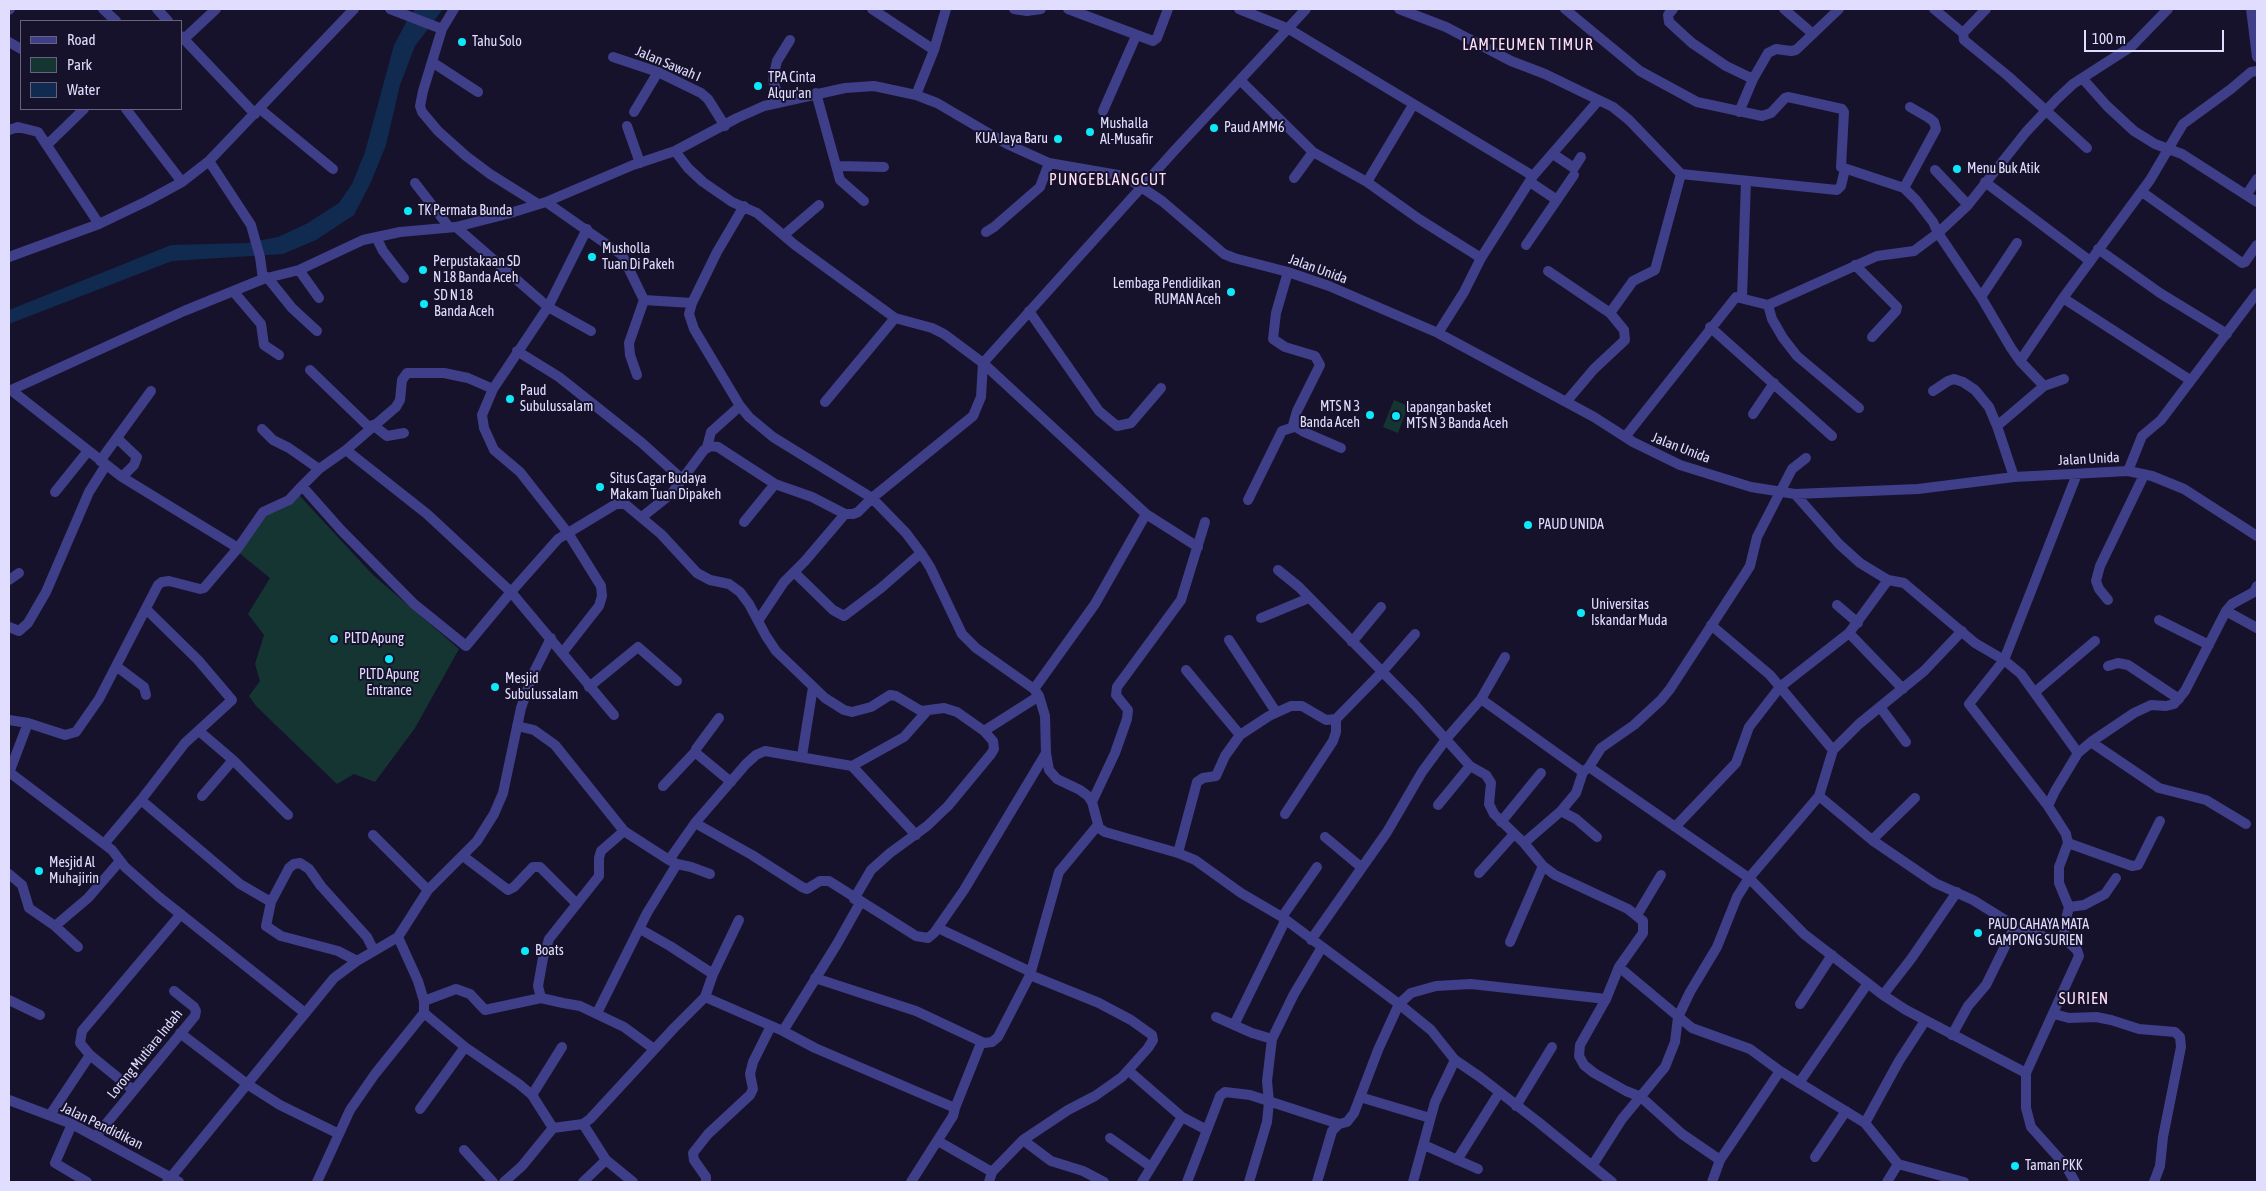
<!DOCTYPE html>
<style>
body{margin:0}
#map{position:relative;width:2266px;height:1191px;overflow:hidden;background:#16122b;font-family:"Asap Condensed",sans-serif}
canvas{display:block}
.frame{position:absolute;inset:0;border:10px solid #e0ddfe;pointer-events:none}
.legend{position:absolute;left:20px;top:20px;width:162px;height:90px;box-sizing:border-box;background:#16122b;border:1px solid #67637f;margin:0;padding:6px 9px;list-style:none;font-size:15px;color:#e0ddfe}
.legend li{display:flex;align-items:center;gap:10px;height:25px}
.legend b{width:25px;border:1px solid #67637f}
.scale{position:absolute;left:2084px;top:30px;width:140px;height:22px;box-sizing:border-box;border:2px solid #e0ddfe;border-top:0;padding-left:6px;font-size:15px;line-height:18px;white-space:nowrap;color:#e0ddfe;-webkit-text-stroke:4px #16122b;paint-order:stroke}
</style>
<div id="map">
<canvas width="2266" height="1191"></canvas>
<div class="frame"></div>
<ul class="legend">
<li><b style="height:6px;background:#3f3e89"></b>Road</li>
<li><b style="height:14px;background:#153533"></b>Park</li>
<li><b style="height:14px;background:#112a50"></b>Water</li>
</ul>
<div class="scale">100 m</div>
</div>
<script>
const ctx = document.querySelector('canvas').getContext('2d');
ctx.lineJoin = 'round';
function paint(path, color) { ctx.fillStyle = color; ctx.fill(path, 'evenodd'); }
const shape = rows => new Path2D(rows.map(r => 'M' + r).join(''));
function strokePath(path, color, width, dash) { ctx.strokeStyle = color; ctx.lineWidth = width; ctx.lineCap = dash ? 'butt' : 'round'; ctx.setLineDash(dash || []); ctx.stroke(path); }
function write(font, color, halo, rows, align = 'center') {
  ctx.font = font + ' "Asap Condensed",sans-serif'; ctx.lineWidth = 4; ctx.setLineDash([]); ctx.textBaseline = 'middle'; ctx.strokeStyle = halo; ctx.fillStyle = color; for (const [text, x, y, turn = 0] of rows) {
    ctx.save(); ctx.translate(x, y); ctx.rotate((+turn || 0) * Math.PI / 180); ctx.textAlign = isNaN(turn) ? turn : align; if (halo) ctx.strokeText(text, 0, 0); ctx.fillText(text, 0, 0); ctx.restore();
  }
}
paint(shape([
 [1394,400,1408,406,1398,433,1383,427],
 [299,495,373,575,459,649,415,728,375,782,354,774,337,784,256,706,249,696,260,681,255,664,264,635,248,614,270,578,239,553,264,514]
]), '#153533');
paint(shape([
 [415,9,443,9,415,46,400,85,386,145,371,182,354,215,316,240,283,254,172,261,9,324,9,310,171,245,247,243,278,237,306,224,339,203,352,184,365,152,394,45,409,17]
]), '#112a50');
strokePath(shape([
 [103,9,116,21],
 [157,9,168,21],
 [390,9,442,29],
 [454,9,442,29,423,91,420,106,422,112,438,131,466,156,490,174,538,204],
 [872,9,934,50],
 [1014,9,1027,11,1041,9],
 [1068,9,1153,41,1157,38,1168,9],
 [1239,9,1289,29,1533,176],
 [1399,9,1446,27,1511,61,1545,74,1613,107,1629,120,1681,174],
 [1565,9,1640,71,1697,102,1762,116,1771,113,1785,98,1788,97,1842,109,1844,112,1841,167,1904,188,1916,200,1933,222,1938,233,1981,297,2011,348,2020,361,2044,386,1997,426,2014,477],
 [1673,9,1668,15,1669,22,1692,43,1726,66,1753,79],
 [1784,9,1813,34],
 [1934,9,1963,33,1964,40,2008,76,2087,148],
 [2251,9,2257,57],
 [9,10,10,9],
 [1963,33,1986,9],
 [181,36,255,114],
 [184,39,216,9],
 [9,42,21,49],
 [613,57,658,72,701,93,708,99,725,126],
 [432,62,478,92],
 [2083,79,2107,106,2134,131,2155,144,2182,154,2257,202],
 [1241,81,1313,152],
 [816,93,840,180,864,201],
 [916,95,934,50,946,9],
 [780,102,773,80,774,74,777,61,790,40],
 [126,109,182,182],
 [260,109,333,169],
 [1103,111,1136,36],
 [634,112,658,72],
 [1739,112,1753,79,1768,53,1776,49,1791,51,1796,50,1839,9],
 [627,126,640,163],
 [9,130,18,127,38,132,99,224],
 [47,145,84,109],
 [675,151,688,168,703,182,732,202,757,213,795,245,895,318,932,328,944,334,983,363,1146,514,1198,547],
 [1553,154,1574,168,1581,157],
 [209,161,251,225,260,257,263,279],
 [838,166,884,167],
 [1935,170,1968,205],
 [1681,174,1837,190,1841,186,1845,169],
 [1294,178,1313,152,1367,182,1419,219,1481,258],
 [1367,182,1413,105],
 [1530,182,1557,200],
 [1985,182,2090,261],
 [415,183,449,227],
 [1904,188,1936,129,1934,122,1929,118,1910,107],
 [2142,192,2242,263,2245,262,2257,245],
 [2247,194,2257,179],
 [546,202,622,255,644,300,692,303],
 [744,206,717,252,692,303,689,314,694,329,740,406,749,417,773,437,872,498,906,533,921,553,930,567,962,634,976,648,1034,689,1039,696,1045,716,1046,753,1049,770,1057,779,1080,790,1088,796,1092,802,1099,828,1105,832,1178,853,1195,860,1241,893,1282,917,1399,1004,1431,1030,1455,1060,1480,1077,1537,1121,1612,1182],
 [456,227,548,307,591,331],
 [986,232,994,227,1040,187,1049,163],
 [784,235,819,205],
 [376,237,383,251,404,278],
 [1526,245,1574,175],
 [2098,249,2160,293,2227,334],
 [9,257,99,224,147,201,182,182,209,161,354,9],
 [1855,265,1897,307,1896,311,1872,337],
 [299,270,319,298],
 [1548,271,1610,313],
 [1288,272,1276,313,1273,339,1285,347,1315,356,1320,365,1297,411,1293,425,1304,432,1341,448],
 [267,277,292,308,317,331],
 [233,291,261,324,264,345,279,355],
 [1742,297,1746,181],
 [1981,297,2017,243],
 [2063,298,2190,380],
 [1768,305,1772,319,1783,338,1797,356,1859,408],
 [1029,311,1099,411,1117,426,1131,423,1161,388],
 [1710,327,1832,436],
 [1438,333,1464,292,1481,258,1533,176,1598,101],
 [517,351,559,377,642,443,683,480],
 [2020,361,2063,298,2150,180,2183,124,2231,89,2251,72,2257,71],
 [310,370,370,428],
 [637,375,630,355,629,343,644,300],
 [2044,386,2064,379],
 [11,390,122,477,238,548,263,512,289,500,302,486,341,530,414,604,466,646,511,592,614,715],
 [9,391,184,311,263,279,299,270,363,240,400,232,456,227,507,214,546,202,633,165,675,151,737,118,764,106,845,88,874,86,916,95,937,103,1007,144,1049,163,1118,175,1132,181,1162,201,1224,254,1234,258,1288,272,1329,286,1438,333,1594,417,1633,442,1680,465,1751,487,1795,494,1918,489,2014,477,2128,471,2152,476,2184,489,2257,536],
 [1933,391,1948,381,1954,379,1963,382,1975,390,1989,407,1997,426],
 [825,402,895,318],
 [1566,402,1594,369,1625,340,1624,330,1610,313,1633,281,1655,270,1681,174],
 [1753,414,1774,383],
 [373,425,387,436,404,433],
 [262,429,273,440,289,448,319,469],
 [1625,437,1736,297,1768,305,1877,256,1914,251,1938,233,1968,205,2026,132,2057,99,2073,84,2132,46,2168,9],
 [117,438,137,457,134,465,122,477],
 [707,447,711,432,740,406],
 [346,450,427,514,511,592,558,539,616,504,625,504,661,534,697,573,710,580,729,584,740,592,749,604,766,636,776,651,825,698,844,710,852,712,871,707,890,695,896,696,921,711,944,708,957,712,984,731,993,741,994,749,991,754,948,806,927,826,890,853,871,870,854,899],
 [100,461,151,391],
 [2128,471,2142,436,2161,420,2257,293],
 [302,486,319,469,346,450,396,407,400,400,402,380,407,373,444,373,468,378,493,389],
 [55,492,88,451],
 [1795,494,1839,544,1860,563,1888,580,1904,583,1975,643,2004,660,2021,674,2078,753,2055,791,2048,806,2066,834,2068,843,2059,867,2059,883,2069,907,2064,927,2065,939,2077,950,2079,956,2026,1073,2026,1108,2031,1127,2066,1166,2075,1182],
 [1248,500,1282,431,1294,427],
 [642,517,672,493,704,450,711,446,718,447,775,484,812,497,845,514,853,514,858,512,872,498,973,416,981,397,983,363,1175,150,1306,9],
 [744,522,775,484],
 [1278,570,1299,587,1415,705,1470,766,1486,775,1491,783,1489,804,1494,814,1524,843,1543,866,1555,875,1628,909,1643,921,1643,933,1619,967,1606,999,1580,1045,1579,1056,1584,1065,1594,1073,1626,1091,1641,1097,1682,1134,1720,1160],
 [794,572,833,610,844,616,881,588,921,553],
 [9,580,19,573],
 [2108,600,2099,589,2096,581,2100,566,2144,475],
 [1837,605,1858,623],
 [2226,611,2257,628],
 [1261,618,1309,598],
 [2159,620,2209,645],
 [758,621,784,582,805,561,845,514],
 [1711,625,1770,675,1833,750],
 [9,627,19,631,28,623,46,592,89,492,106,465],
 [1849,633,1903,689],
 [1229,640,1276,712],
 [1352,642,1381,607],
 [563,652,599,606,602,596,601,586,568,533,520,472,494,450,484,428,482,415,493,389,548,307,587,229],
 [116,666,144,687,146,695],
 [2108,666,2118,663,2128,665,2179,699],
 [1186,670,1240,735],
 [589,687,638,647,677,681],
 [1034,689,1095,604,1146,514],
 [2035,692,2095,641],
 [1481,699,1583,772,1589,767,1749,878,1804,934,1883,995,1906,1010,2026,1073],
 [1880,707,1906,742],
 [719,718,696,749,696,753,731,782],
 [9,720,28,723,9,773],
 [28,723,65,735,76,732,99,699,158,585,162,582,169,581,200,589,204,588,238,548],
 [517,726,534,730,555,745,624,831,669,860,695,823,746,764,756,755,765,751,852,766,916,835],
 [199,731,233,760,288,815],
 [984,731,1039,696],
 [2091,742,2159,788,2206,800,2246,824],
 [2078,753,2091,742,2134,713,2151,705,2166,706,2174,704,2185,691,2226,611,2232,604,2254,592,2257,586],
 [802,756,813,687],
 [852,766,904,737,927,711],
 [1589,767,1601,748,1634,725,1661,700,1670,689,1745,574,1750,566,1757,537,1792,469,1806,458],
 [9,772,112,850,125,867,159,897,305,1013],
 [663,786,696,751],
 [202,796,233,760],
 [1819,796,1872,840,1935,883,1973,900,2015,926,2045,937,2065,939],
 [141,800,240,884,271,902],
 [1092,802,1115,753,1127,719,1128,710,1116,695,1117,687,1181,600,1205,522],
 [1438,805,1470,766],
 [2048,806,1969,704,2004,660,2077,474],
 [1561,811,1576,819,1597,837],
 [1285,814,1333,741,1336,732,1336,719],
 [1501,822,1541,773],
 [695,823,752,855,802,887,807,889,820,881,829,881,916,936,928,938,934,933,964,890,1046,753],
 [1675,827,1736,763,1749,727,1780,687,1849,633,1888,580],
 [373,835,428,890],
 [1325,837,1361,867],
 [1872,840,1915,798],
 [1524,843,1561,811,1576,793,1583,772],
 [2068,843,2132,866,2138,865,2160,821],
 [104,844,141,800,185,743,232,700,198,660,146,609],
 [1178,853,1197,782,1203,778,1216,776,1225,756,1240,735,1269,716,1291,706,1302,706,1326,720,1336,719,1382,672,1415,634],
 [463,856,508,890,514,887,533,867,540,867,577,904],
 [677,864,691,867,710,874],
 [1479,873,1514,834],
 [9,874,22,885,29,908,55,926,78,947],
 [2069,907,2084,905,2105,894,2116,878],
 [1637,915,1661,875],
 [1282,917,1317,867],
 [55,926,88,898,120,861],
 [938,928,1031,972],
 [640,929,670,946,713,974],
 [1311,940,1387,832,1422,772,1447,738,1481,699,1505,657],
 [1510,942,1543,866],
 [357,961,338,951,281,936,266,926,271,902,289,868,294,864,300,863,309,869,321,886,367,937,374,951],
 [1619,967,1692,1028,1750,1049,1780,1071,1865,1123,1898,1164,1964,1182],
 [1030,975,1059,872,1098,825],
 [815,978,916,1011,984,1043,992,1042,998,1037,1030,975,1099,1003,1131,1020,1152,1035,1153,1040,1148,1048,1122,1077,1095,1096,1068,1110,1023,1140],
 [1883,995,1911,959,1957,892],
 [705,997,783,1031,837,944,860,903],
 [541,998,538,986,543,958,549,939,599,876,599,858,601,851,624,831],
 [9,1000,40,1015],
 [424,1001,456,989,470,994,485,1010,541,998,563,1003,580,1006,624,1027,654,1049],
 [1800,1004,1832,955],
 [424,1013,465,1047,519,1084,532,1095,553,1128],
 [597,1013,647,913,677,864,669,860],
 [2054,1014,2069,1018,2096,1017,2111,1020,2139,1029,2175,1032,2180,1037,2181,1047,2163,1137,2160,1166,2154,1182],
 [1216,1017,1252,1033,1272,1039],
 [1234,1025,1285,921],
 [783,1031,815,1048,955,1108,953,1116,911,1182],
 [180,1033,247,1084,280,1105,339,1134],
 [1952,1035,1968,1006,1986,985,2015,926],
 [90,1055,80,1043,82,1031,181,914],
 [1129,1071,1182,1117],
 [1799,1083,1868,983],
 [532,1095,562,1047],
 [1360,1097,1430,1118],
 [9,1100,72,1124,179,1182],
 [1516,1106,1552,1047],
 [955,1108,981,1043],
 [420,1109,465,1047],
 [50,1115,90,1055,133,1090],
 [1865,1123,1899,1061,1925,1021],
 [72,1124,55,1163,87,1182],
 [583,1124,606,1160,633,1182],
 [553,1128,583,1124,590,1119,674,1028,705,997,713,974,739,920],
 [96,1136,195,1016,196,1011,194,1007,174,991],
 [1110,1138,1151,1167],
 [938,1141,992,1172],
 [1424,1145,1478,1169],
 [464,1150,493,1182],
 [1815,1157,1846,1111],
 [1457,1160,1499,1093],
 [1592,1166,1622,1119,1665,1067,1675,1042,1678,1017,1690,992,1717,947,1737,897,1749,878,1819,796,1833,750,1859,724,1924,671,1962,631],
 [167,1182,334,978,357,961,398,937,428,890,477,841,494,814,503,793,521,708,532,676,551,638],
 [317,1182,350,1110,375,1074,424,1013,424,1001,418,981,398,937],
 [504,1182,522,1166,553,1128],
 [583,1182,606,1160],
 [706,1182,706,1177,694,1160,693,1153,708,1134,750,1095,753,1089,750,1074,753,1062,771,1026],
 [989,1182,992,1172,1023,1140,1051,1161,1083,1171,1104,1182],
 [1142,1182,1182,1117,1207,1130],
 [1187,1182,1220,1096,1225,1092,1250,1095,1339,1124],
 [1249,1182,1267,1122,1269,1102,1267,1081,1272,1039,1294,994,1322,947],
 [1317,1182,1332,1131,1339,1124,1347,1122,1354,1113,1378,1050,1399,1004,1411,993,1436,986,1471,984,1606,999],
 [1413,1182,1435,1102,1455,1060],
 [1712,1182,1720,1160,1780,1071],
 [1887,1182,1898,1164]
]), '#3f3e89', 10);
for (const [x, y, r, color] of [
 [462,42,5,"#0ee8f9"],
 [758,86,5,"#0ee8f9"],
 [1214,128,5,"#0ee8f9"],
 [1090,132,5,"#0ee8f9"],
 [1058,139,5,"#0ee8f9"],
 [1957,169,5,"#0ee8f9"],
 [408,211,5,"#0ee8f9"],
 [592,257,5,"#0ee8f9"],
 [423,270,5,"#0ee8f9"],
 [1231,292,5,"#0ee8f9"],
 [424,304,5,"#0ee8f9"],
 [510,399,5,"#0ee8f9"],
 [1370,415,5,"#0ee8f9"],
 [1396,416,5,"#0ee8f9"],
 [600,487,5,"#0ee8f9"],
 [1528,525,5,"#0ee8f9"],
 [1581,613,5,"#0ee8f9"],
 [334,639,5,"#0ee8f9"],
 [389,659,5,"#0ee8f9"],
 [495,687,5,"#0ee8f9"],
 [39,871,5,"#0ee8f9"],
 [1978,933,5,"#0ee8f9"],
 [525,951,5,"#0ee8f9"],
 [2015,1166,5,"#0ee8f9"]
]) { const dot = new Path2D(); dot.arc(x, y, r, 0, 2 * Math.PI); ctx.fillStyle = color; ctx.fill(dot); strokePath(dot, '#16122b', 2); }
write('14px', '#e0ddfe', '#16122b', [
 ["Tahu Solo",472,42],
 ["TPA Cinta",768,78],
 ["Alqur'an",768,94],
 ["Mushalla",1100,124],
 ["Al-Musafir",1100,140],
 ["Paud AMM6",1224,128],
 ["KUA Jaya Baru",1048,139,"right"],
 ["Menu Buk Atik",1967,169],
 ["TK Permata Bunda",418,211],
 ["Musholla",602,249],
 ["Tuan Di Pakeh",602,265],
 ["Perpustakaan SD",433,262],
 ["N 18 Banda Aceh",433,278],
 ["Lembaga Pendidikan",1221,284,"right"],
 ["RUMAN Aceh",1221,300,"right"],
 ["SD N 18",434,296],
 ["Banda Aceh",434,312],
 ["Paud",520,391],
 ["Subulussalam",520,407],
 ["MTS N 3",1360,407,"right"],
 ["Banda Aceh",1360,423,"right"],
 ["lapangan basket",1406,408],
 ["MTS N 3 Banda Aceh",1406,424],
 ["Situs Cagar Budaya",610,479],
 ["Makam Tuan Dipakeh",610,495],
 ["PAUD UNIDA",1538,525],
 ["Universitas",1591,605],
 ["Iskandar Muda",1591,621],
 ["PLTD Apung",344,639],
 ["PLTD Apung",389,675,"center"],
 ["Entrance",389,691,"center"],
 ["Mesjid",505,679],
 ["Subulussalam",505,695],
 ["Mesjid Al",49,863],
 ["Muhajirin",49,879],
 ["PAUD CAHAYA MATA",1988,925],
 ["GAMPONG SURIEN",1988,941],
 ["Boats",535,951],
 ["Taman PKK",2025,1166]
], 'left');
write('14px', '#e0ddfe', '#16122b', [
 ["Jalan Sawah I",668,64,23],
 ["Jalan Unida",1318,269,20],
 ["Jalan Unida",1681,448,21],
 ["Jalan Unida",2089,459,-3],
 ["Lorong Mutiara Indah",145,1054,-51],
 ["Jalan Pendidikan",102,1126,26]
]);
ctx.letterSpacing = '1px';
write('16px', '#fedff4', '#16122b', [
 ["LAMTEUMEN TIMUR",1528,45],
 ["PUNGEBLANGCUT",1108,180],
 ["SURIEN",2084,999]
]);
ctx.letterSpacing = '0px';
</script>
